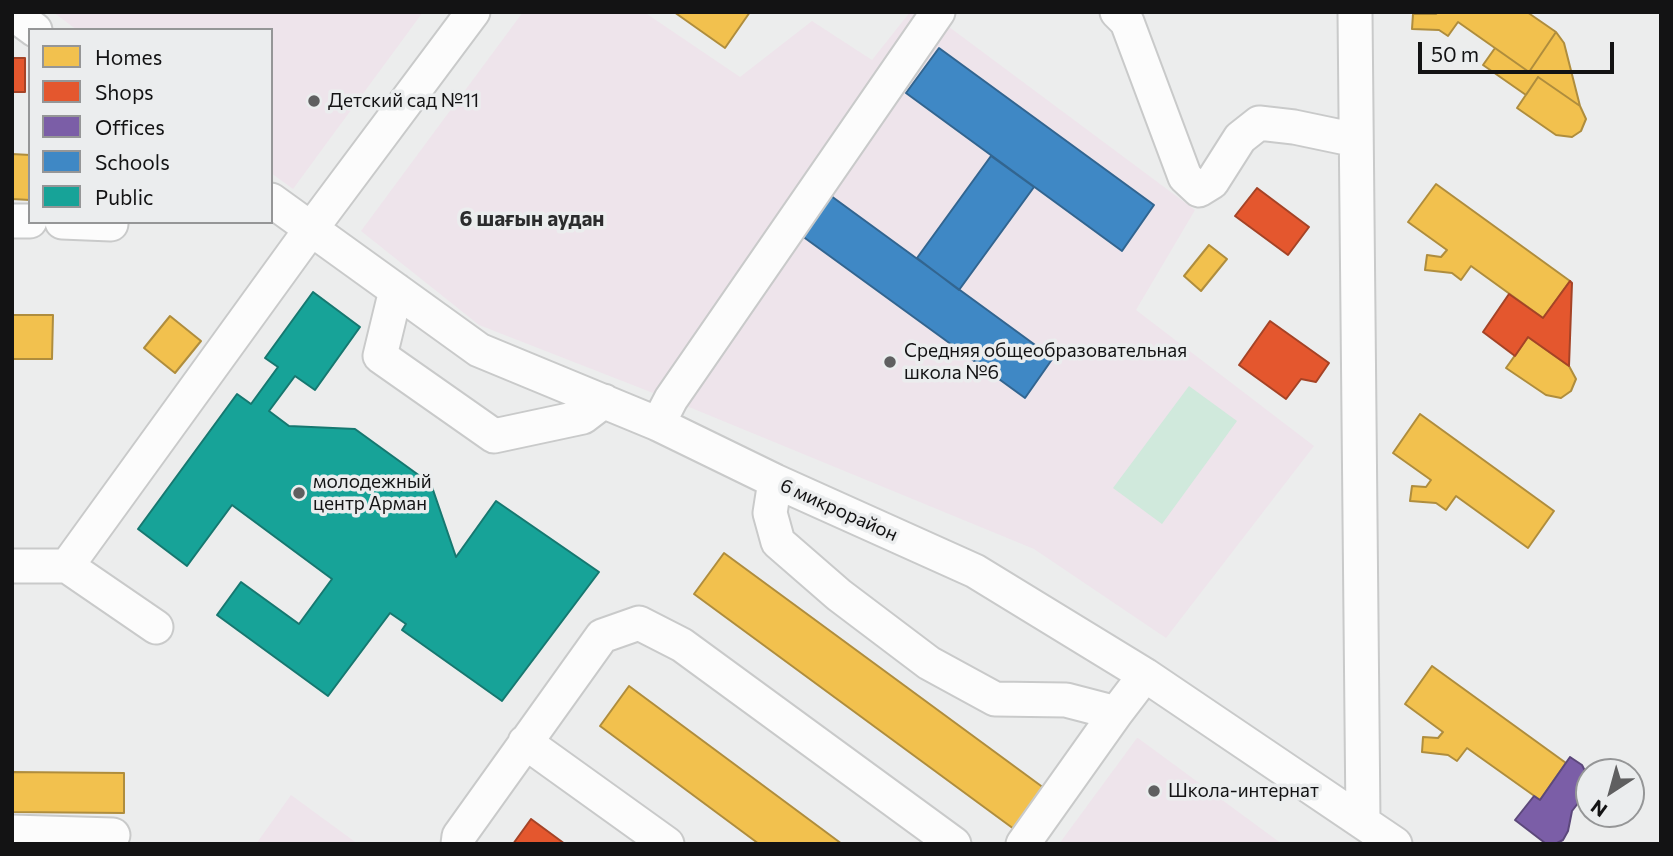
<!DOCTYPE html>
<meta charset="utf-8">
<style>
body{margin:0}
#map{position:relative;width:1673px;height:856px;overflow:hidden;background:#eceded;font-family:Commissioner,sans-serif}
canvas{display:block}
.frame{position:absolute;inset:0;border:14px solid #131314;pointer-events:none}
.legend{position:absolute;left:28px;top:28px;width:245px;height:196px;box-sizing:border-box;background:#ebedee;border:2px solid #959697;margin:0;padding:9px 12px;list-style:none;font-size:21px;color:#131314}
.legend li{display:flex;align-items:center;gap:14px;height:35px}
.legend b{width:35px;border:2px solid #959697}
.north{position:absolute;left:1575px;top:758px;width:70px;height:70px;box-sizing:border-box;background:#ebedee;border:2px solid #959697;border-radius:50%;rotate:216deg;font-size:19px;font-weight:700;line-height:28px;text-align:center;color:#131314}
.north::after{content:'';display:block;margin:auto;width:24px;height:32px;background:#5f5f60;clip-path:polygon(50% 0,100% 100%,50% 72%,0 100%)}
.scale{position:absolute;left:1418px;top:42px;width:196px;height:32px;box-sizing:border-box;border:4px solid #131314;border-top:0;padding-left:9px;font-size:21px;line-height:24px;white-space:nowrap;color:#131314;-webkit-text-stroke:5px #ebedee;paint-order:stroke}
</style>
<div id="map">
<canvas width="1673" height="856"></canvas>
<div class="frame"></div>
<ul class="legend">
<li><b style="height:19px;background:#f2c14e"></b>Homes</li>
<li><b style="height:19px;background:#e4572e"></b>Shops</li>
<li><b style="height:19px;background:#7b5ea7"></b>Offices</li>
<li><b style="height:19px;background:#3f88c5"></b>Schools</li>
<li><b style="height:19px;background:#17a398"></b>Public</li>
</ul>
<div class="north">N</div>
<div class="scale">50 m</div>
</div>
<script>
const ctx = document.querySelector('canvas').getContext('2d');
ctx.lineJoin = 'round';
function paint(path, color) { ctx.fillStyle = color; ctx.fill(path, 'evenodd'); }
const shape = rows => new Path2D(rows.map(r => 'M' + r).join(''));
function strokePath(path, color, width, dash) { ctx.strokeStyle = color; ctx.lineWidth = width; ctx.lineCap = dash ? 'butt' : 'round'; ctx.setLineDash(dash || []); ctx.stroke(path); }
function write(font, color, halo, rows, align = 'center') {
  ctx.font = font + ' Commissioner,sans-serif'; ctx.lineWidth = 7; ctx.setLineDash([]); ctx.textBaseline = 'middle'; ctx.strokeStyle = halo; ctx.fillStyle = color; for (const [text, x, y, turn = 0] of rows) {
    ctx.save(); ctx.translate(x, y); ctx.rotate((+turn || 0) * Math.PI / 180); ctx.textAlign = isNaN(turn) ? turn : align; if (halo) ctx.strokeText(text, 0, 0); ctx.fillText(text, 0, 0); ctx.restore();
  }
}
paint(shape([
 [53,12,423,12,293,189,271,173,271,30,77,30],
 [523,12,644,12,740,77,812,21,872,60,910,12,929,12,1195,210,1136,310,1314,446,1166,638,1034,549,689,407,479,325,361,231],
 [1137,738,1138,738,1282,844,1059,844],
 [291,795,358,844,256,844]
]), '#eee4eb');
paint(shape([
 [1189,386,1237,421,1162,524,1113,488]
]), '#d0e9dc');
const homes = shape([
 [674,12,750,12,725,48,674,12],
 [1438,12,1527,12,1556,32,1529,72,1458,22,1448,36,1439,30,1412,29,1413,14,1436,14,1438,12],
 [1556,32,1564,43,1580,106,1538,77,1526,95,1483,65,1495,48,1529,72,1556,32],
 [1538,77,1580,106,1586,119,1581,131,1572,137,1556,135,1517,108,1538,77],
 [12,154,30,155,30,200,12,199,12,154],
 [1436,184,1570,281,1543,318,1471,266,1461,280,1452,273,1425,270,1427,255,1441,257,1447,250,1408,222,1436,184],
 [1209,245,1227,259,1201,291,1184,276,1209,245],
 [12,315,53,315,52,359,12,359,12,315],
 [170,316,201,341,175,373,144,348,170,316],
 [1528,337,1569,366,1576,379,1571,391,1561,398,1546,395,1506,368,1528,337],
 [1420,414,1554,511,1528,548,1456,496,1446,510,1436,503,1410,501,1412,486,1426,487,1431,480,1393,453,1420,414],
 [724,553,1048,791,1018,832,694,594,724,553],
 [1432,666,1566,763,1540,800,1467,748,1457,761,1448,755,1422,752,1423,737,1438,738,1443,732,1405,704,1432,666],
 [629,686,842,844,759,844,600,726,629,686],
 [12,772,124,773,124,813,12,812,12,772]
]);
paint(homes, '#f2c14e');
strokePath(homes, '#af8d3d', 2);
const shops = shape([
 [12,58,25,58,25,92,12,92,12,58],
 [1257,188,1309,227,1288,255,1235,216,1257,188],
 [1570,281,1572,283,1569,366,1528,337,1515,356,1483,332,1509,294,1543,318,1570,281],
 [1270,321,1329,363,1316,382,1301,379,1286,399,1239,365,1270,321],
 [531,819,565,844,513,844,531,819]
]);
paint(shops, '#e4572e');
strokePath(shops, '#a54326', 2);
const offices = shape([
 [1570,757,1582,765,1588,777,1588,786,1585,794,1572,811,1568,831,1563,840,1555,844,1545,843,1515,820,1534,796,1540,800,1570,757]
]);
paint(offices, '#7b5ea7');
strokePath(offices, '#5c487b', 2);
const schools = shape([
 [939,48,1154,205,1122,251,906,93,939,48],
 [991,156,1034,187,959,290,917,258,991,156],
 [827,193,1053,358,1025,398,798,233,827,193]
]);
paint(schools, '#3f88c5');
strokePath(schools, '#326590', 2);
const public = shape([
 [313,292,360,327,315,390,295,376,269,411,289,426,355,429,431,484,456,557,496,501,599,572,502,701,402,630,406,624,390,613,328,696,217,615,241,582,299,624,332,579,232,505,187,566,138,529,237,394,251,404,278,367,265,358,313,292]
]);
paint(public, '#17a398');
strokePath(public, '#167870', 2);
const minor = shape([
 [1117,12,1127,22,1185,177,1199,190,1212,182,1240,138,1259,123,1294,127,1356,140],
 [1355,12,1363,821],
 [12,13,35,30],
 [271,200,479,350,658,424,775,481,975,571,1145,675,1395,844],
 [12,221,30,221],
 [62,222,111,224],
 [396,290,380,356,494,436,583,417,604,401],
 [658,424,671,399,938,12],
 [775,481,770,513,778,542,839,595,929,663,995,699,1066,700,1116,713],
 [12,566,67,566,311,229,473,12],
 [67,566,156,627],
 [525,742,667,844],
 [12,832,113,835],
 [458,844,459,836,602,636,639,623,682,645,954,844],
 [1023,844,1116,713,1145,675]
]);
strokePath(minor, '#c9caca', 37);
strokePath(minor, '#fcfcfc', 33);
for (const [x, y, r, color] of [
 [314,101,7,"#5f5f60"],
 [890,362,7,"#5f5f60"],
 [299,493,7,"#5f5f60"],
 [1154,791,7,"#5f5f60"]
]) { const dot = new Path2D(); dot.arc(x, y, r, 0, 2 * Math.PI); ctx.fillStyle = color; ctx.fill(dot); strokePath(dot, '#ebedee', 2.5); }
write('19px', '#131314', '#ebedee', [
 ["Детский сад №11",328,101],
 ["Средняя общеобразовательная",904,351],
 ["школа №6",904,373],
 ["молодежный",313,482],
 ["центр Арман",313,504],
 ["Школа-интернат",1168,791]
], 'left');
write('19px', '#131314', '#ebedee', [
 ["6 микрорайон",839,510,24]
]);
write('bold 21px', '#2b2c2d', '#ebedee', [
 ["6 шағын аудан",532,219]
]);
</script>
